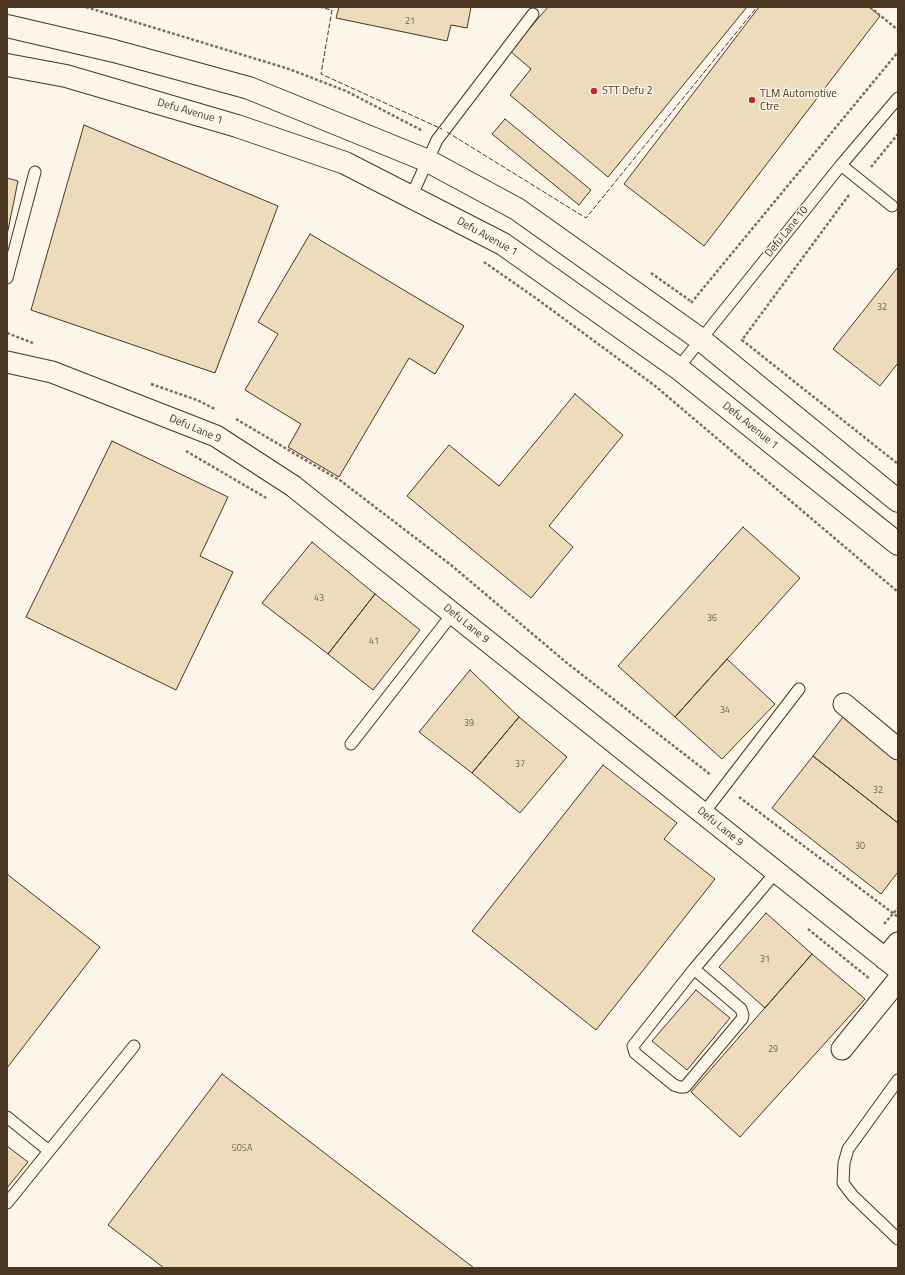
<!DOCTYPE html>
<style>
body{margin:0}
#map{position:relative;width:905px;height:1275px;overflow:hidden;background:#fbf6e9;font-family:"Titillium Web",sans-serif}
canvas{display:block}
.frame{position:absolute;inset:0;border:8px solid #4a3520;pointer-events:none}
</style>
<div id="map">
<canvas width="905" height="1275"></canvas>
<div class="frame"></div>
</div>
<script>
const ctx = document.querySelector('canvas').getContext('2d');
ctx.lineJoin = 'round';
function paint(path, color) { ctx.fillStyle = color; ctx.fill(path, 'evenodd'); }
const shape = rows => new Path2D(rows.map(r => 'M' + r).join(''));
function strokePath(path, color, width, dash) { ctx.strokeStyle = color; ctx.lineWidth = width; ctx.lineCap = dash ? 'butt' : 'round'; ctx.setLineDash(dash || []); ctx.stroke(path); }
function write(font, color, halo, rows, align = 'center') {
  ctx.font = font + ' "Titillium Web",sans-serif'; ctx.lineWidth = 3; ctx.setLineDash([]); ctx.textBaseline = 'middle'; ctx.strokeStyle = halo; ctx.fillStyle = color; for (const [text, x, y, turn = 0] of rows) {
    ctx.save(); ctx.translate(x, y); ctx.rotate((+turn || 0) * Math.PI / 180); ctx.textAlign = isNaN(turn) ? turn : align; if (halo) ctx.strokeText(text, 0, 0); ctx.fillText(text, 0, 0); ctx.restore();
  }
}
const building = shape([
 [339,7,471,7,467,28,451,25,447,41,336,18,339,7],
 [548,7,747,7,608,177,510,95,531,69,510,51,548,7],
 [759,7,869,7,880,16,704,246,624,184,759,7],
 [505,119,591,190,579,205,492,134,505,119],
 [84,125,278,206,215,373,31,310,84,125],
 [7,178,18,181,7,235,7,178],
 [310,234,464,326,435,374,409,358,339,477,288,447,301,424,245,390,278,334,258,322,310,234],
 [898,267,898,363,880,386,833,349,898,267],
 [575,394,623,435,549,526,573,547,531,598,407,496,449,445,499,486,575,394],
 [112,441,228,497,200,556,233,572,176,690,26,617,112,441],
 [743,527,800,578,675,717,618,666,743,527],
 [312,542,375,594,328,654,262,603,312,542],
 [375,594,420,630,373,690,328,654,375,594],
 [727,659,775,704,722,759,675,717,727,659],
 [470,670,519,717,472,773,419,732,470,670],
 [519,717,567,757,520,813,472,773,519,717],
 [843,717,898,760,898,823,813,756,843,717],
 [813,756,898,823,898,872,881,894,772,808,813,756],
 [603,765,677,823,664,839,715,879,596,1030,472,931,603,765],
 [7,874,100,947,7,1068,7,874],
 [766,913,812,954,765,1008,719,967,766,913],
 [812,954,865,999,740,1137,691,1092,812,954],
 [696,990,730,1018,687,1070,652,1041,696,990],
 [222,1074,474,1268,164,1268,108,1225,222,1074],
 [7,1146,28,1162,7,1188,7,1146]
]);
paint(building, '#ecdcbc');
strokePath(building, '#4a3520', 1);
const lane = shape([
 [841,165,892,206],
 [411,197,437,140,533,14],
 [7,278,35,172],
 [678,368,841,165,898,98],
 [351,744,453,613],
 [703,814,799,689],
 [694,969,741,1009,743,1015,742,1019,685,1087,680,1087,674,1085,635,1053,633,1046,694,969,776,872],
 [898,1080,848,1149,844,1163,843,1183,853,1196,898,1239],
 [7,1117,49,1151],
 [7,1203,134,1046]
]);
const street = shape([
 [7,362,52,372,216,436,293,486,898,969],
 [844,704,898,749],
 [885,959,898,943],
 [842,1049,898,980]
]);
const secondary = shape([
 [7,26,114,51,249,88,428,161,517,209,700,339,898,501],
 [7,65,66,76,237,126,345,163,503,244,678,368,898,544]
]);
strokePath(lane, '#4a3520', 13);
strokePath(street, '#4a3520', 23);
strokePath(secondary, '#4a3520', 24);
strokePath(shape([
 [86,7,289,69,346,91,423,131],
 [870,7,898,30],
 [871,167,898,134],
 [849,195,742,340,898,464],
 [484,262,537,299,654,385,898,592],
 [651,273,692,302],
 [691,303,898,52],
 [7,333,33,343],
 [151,384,197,400,215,409],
 [236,419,341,481,451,565,567,663,711,775],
 [186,451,268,499],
 [739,797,898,917],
 [884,924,898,908],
 [808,929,870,979]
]), '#7f6f5c', 2.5, [3, 2]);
strokePath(lane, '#fbf6e9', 11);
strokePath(street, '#fbf6e9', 21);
strokePath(secondary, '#fbf6e9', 22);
strokePath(shape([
 [318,7,332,10,321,74,442,129],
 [447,132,586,218,757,7]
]), '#4a3520', 1, [5, 2]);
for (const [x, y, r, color] of [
 [594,91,4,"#c62828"],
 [752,100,4,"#c62828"]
]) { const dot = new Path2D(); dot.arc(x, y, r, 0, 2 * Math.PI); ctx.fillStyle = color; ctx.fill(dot); strokePath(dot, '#fbf6e9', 1.5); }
write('9px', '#725f47', null, [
 ["21",410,22],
 ["32",882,308],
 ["43",319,599],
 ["36",712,619],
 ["41",374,642],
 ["34",725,711],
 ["39",469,724],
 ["37",520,765],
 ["32",878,791],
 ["30",860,847],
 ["31",765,960],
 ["29",773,1050],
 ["505A",242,1149]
]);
write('11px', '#4a3520', '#fbf6e9', [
 ["STT Defu 2",602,91],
 ["TLM Automotive",760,94],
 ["Ctre",760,107]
], 'left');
write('11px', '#4a3520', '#fbf6e9', [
 ["Defu Avenue 1",190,112,16],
 ["Defu Lane 10",787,232,-51],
 ["Defu Avenue 1",487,237,29],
 ["Defu Avenue 1",750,426,39],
 ["Defu Lane 9",195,429,23],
 ["Defu Lane 9",466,624,39],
 ["Defu Lane 9",720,827,39]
]);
</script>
